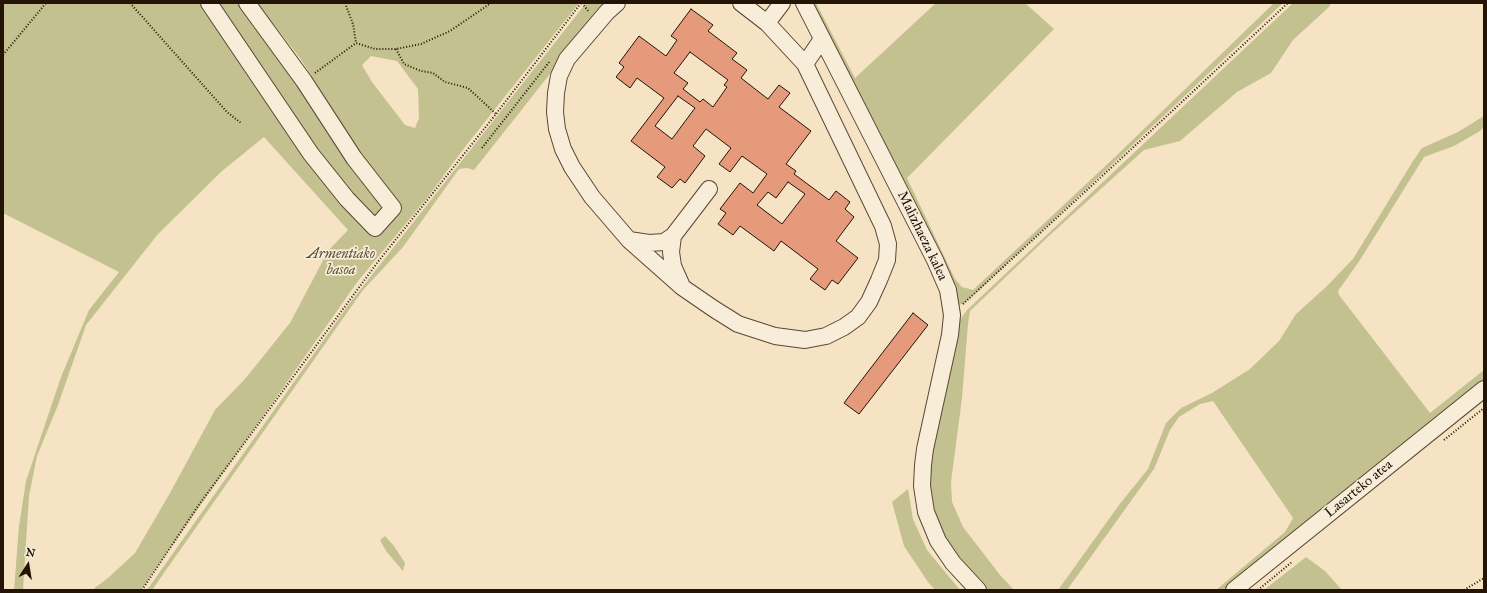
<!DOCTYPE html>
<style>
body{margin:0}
#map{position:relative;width:1487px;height:593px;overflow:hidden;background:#f5e3c4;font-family:"IM FELL Great Primer",serif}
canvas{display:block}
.frame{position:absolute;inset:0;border:4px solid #231406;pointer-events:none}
.north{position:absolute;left:8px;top:545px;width:40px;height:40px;-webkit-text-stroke:3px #f8edd9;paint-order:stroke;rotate:12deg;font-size:11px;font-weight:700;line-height:16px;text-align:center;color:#231406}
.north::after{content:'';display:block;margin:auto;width:14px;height:18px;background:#231406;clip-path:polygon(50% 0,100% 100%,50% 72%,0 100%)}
</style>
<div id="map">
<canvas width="1487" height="593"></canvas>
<div class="frame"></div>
<div class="north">N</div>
</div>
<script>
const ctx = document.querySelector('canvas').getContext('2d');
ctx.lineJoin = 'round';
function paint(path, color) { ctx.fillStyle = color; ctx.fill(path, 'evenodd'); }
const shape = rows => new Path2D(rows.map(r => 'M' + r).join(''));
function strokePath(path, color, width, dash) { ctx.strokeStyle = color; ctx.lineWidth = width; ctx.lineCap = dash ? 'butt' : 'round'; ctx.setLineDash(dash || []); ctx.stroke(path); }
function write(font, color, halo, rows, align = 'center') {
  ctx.font = font + ' "IM FELL Great Primer",serif'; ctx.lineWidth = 3.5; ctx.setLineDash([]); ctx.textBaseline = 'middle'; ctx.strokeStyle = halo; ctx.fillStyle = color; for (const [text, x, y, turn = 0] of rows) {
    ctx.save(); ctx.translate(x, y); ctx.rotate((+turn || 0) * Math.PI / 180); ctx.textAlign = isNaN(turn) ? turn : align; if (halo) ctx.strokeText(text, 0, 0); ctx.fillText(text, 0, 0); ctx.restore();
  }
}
paint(shape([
 [3,3,199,3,290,137,327,187,355,219,373,231,396,206,386,187,355,144,300,58,257,3,579,3,465,147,427,198,358,281,141,590,92,590,108,578,135,553,170,493,215,410,245,379,290,323,328,251,348,230,264,137,222,171,158,234,86,325,58,405,37,456,29,496,23,590,14,590,19,526,26,481,61,377,89,310,119,272,3,213],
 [371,56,397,61,418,89,419,118,415,128,405,125,372,82,362,65],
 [218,3,237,3,282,59,348,162,364,184,384,206,373,218,348,191,304,133],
 [586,3,606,3,474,170,467,168,459,169,403,247,363,290,152,590,147,590,349,304],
 [812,3,816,3,855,78,936,3,1025,3,1054,29,907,178,955,279,962,287,973,290,1116,156,1274,3,1283,3,974,295,964,303,959,305,957,303],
 [1293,3,1331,3,1329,7,1293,40,1271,73,1237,92,1180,141,1144,150,1051,234,970,311,968,324,962,398,951,482,952,502,963,527,1000,575,1014,590,987,590,947,542,940,528,933,504,930,480,931,448,959,321,967,310],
 [1484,116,1484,127,1480,131,1454,146,1424,157,1360,260,1338,291,1339,295,1430,413,1484,370,1484,380,1223,590,1216,590,1285,532,1293,518,1213,401,1200,404,1179,417,1170,430,1154,469,1067,590,1058,590,1119,505,1148,469,1166,423,1181,408,1212,393,1250,369,1279,341,1296,314,1326,287,1353,259,1413,161,1422,148,1458,132],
 [908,489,913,519,927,550,960,590,935,590,928,582,904,546,892,502],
 [385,536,394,546,405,563,403,571,386,551,380,540],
 [1306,557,1325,571,1342,590,1264,590]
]), '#c3c18f');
const building = shape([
 [691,9,713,25,708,31,737,53,732,59,747,70,741,78,768,99,779,85,790,93,779,107,811,131,786,164,796,171,794,174,829,200,836,191,850,202,845,209,854,217,836,241,858,258,838,284,832,280,825,290,810,279,818,269,781,241,774,251,740,226,733,235,718,224,726,213,720,209,740,183,753,193,767,174,742,156,730,172,719,164,731,148,706,129,693,146,705,156,685,183,680,179,672,188,657,177,665,167,631,141,664,98,637,78,630,88,616,77,624,67,619,63,639,36,666,56,677,40,671,36,691,9],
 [690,52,728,80,724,85,727,87,713,107,703,99,700,102,683,89,688,83,674,73,690,52],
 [678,96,695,108,672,139,655,126,678,96],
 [788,182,805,194,782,224,757,205,768,192,776,198,788,182],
 [913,313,928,325,859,414,844,403,913,313]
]);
paint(building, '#e59b7b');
strokePath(building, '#231406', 1);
const minor = shape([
 [209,3,311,154,347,199,375,228,393,208,354,158,304,81,247,3],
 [617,3,607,12,567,59,559,76,556,93,555,112,557,129,563,149,572,167,592,197,629,240,682,287,714,309,738,324,775,336,805,340,826,336,844,327,858,317,869,302,879,280,887,260,888,244,883,226,805,64,767,23,741,3],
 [804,3,935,260,948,290,952,315,950,335,925,449,923,465,922,486,926,512,938,541,953,563,978,590],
 [767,23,782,3],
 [805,64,822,39],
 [673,236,671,252,673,266,681,284],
 [629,240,649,243,664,242,673,236,709,189],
 [1234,590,1484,389]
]);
strokePath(minor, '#584836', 18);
strokePath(shape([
 [130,3,227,112,241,123],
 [345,3,353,24,356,43,375,49,396,49,421,44,450,31,491,3],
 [582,3,589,12],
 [396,49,404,64,421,71,433,73,445,82,468,88,496,114],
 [3,55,46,3],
 [315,73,356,43],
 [482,148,550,61],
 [963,304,1126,154,1288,3],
 [1444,440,1484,408],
 [142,590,198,506,377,263,496,114,581,3],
 [1258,590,1292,562],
 [1464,590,1484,578]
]), '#231406', 2, [1, 2]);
strokePath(minor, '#f8edd9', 16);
write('14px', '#231406', '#f8edd9', [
 ["Malizhaeza kalea",922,236,64],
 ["Lasarteko atea",1359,489,-39]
]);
write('italic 14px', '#5b5136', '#f8edd9', [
 ["Armentiako",341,255],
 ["basoa",341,271]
]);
</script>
